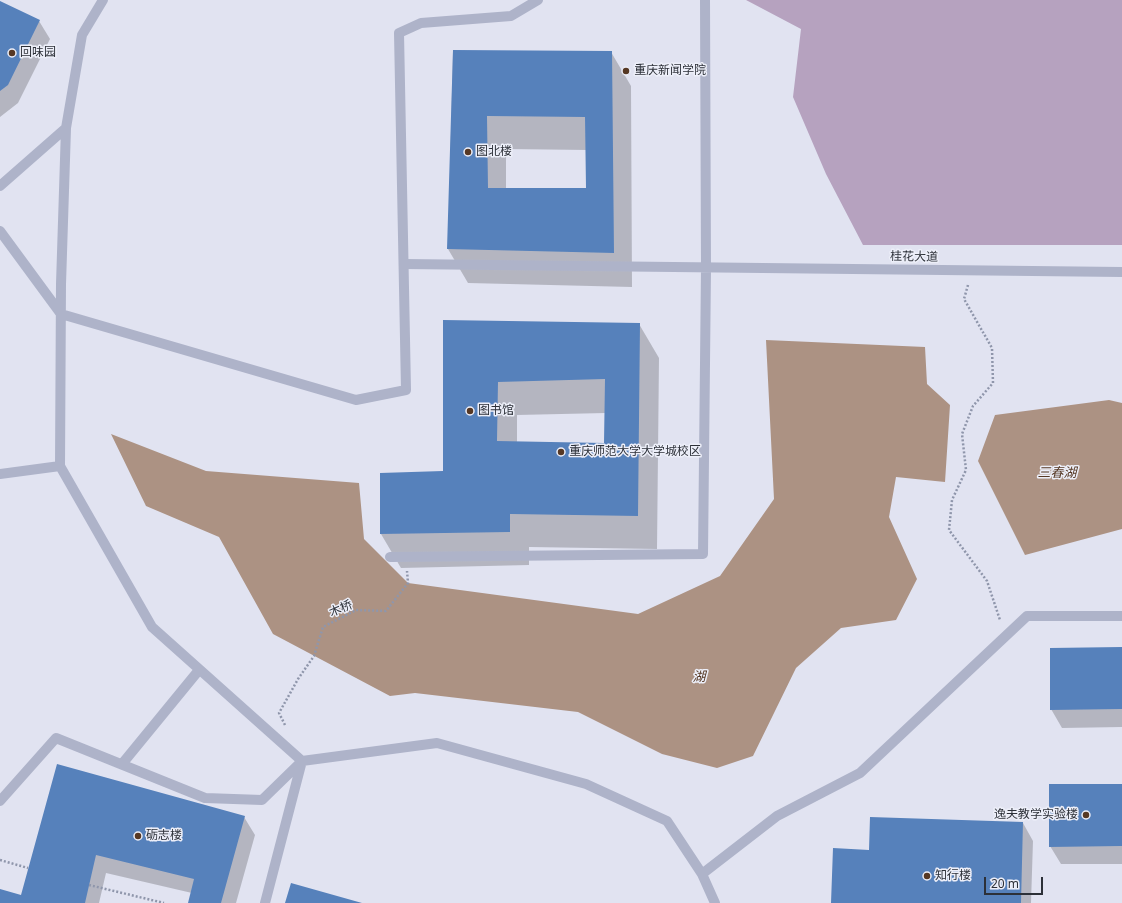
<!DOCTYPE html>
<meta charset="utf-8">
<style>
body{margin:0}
#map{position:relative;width:1122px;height:903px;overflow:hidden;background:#e1e3f1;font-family:"Noto Sans",sans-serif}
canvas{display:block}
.scale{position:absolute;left:984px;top:877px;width:59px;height:18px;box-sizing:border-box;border:2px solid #2c3038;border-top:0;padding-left:5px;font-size:12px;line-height:14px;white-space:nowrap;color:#2c3038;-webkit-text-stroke:3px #edeff9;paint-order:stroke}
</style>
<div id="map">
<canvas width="1122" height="903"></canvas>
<div class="scale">20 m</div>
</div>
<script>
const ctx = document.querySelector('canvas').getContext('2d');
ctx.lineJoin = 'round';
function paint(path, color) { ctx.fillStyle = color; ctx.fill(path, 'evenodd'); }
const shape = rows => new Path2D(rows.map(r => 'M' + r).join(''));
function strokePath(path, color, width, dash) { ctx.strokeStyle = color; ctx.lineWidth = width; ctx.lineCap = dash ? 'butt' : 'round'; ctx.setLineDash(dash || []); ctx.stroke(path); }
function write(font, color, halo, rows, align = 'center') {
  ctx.font = font + ' "Noto Sans","Noto Sans SC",sans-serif'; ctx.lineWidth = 3; ctx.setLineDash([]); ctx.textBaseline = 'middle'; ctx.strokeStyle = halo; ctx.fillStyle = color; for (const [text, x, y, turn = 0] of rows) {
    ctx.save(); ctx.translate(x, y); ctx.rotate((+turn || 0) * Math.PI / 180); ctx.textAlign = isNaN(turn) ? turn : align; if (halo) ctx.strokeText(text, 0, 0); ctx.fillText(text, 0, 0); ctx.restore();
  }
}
paint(shape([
 [746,0,1122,0,1122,245,863,245,826,174,793,97,801,29]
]), '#b6a2bf');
paint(shape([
 [766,340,925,347,927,384,950,405,945,482,896,477,889,517,917,579,896,620,841,628,796,668,753,756,717,768,662,754,578,712,415,693,390,696,273,634,219,537,146,506,111,434,206,471,359,483,364,539,408,583,638,614,720,576,774,499],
 [1109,400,1122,403,1122,529,1025,555,978,461,995,415]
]), '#ac9283');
paint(shape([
 [0,2,39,21,50,39,18,103,0,117],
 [453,51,611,52,631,86,632,287,468,283,448,249],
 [506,149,587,150,587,189,506,189],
 [444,321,639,324,659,358,657,549,529,547,529,565,401,568,381,534,381,474,444,472],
 [606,413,605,444,517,442,517,415],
 [1122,648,1122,727,1062,728,1051,709],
 [58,765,244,817,255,835,236,903,189,903,192,893,106,873,99,903,0,903,0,890,22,896],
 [1122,785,1122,864,1061,864,1050,846],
 [1023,823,1033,841,1031,903,832,903,870,851]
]), '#0003');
paint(shape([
 [0,1,40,20,8,85,0,91],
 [453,50,612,51,614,253,447,249],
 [487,116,585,117,586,188,488,188],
 [443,320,640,323,638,516,510,514,510,532,380,534,380,473,443,471],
 [605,379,604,443,497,441,498,382],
 [1122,647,1122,709,1050,710,1050,648],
 [57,764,245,816,221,903,188,903,194,879,96,855,85,903,0,903,0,889,21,895],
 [1049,784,1122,784,1122,846,1049,847],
 [870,817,1023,822,1021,903,831,903,833,848,869,850],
 [291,883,362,903,285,903]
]), '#5681bb');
strokePath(shape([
 [968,285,964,299,992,348,993,383,973,406,962,434,966,470,952,500,949,530,987,581,1000,620],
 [285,725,279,713,298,679,314,656,323,627,356,610,386,611,408,583,407,571],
 [0,860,28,868],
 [89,885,164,903]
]), '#8f96ab', 2.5, [2, 2]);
strokePath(shape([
 [103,0,82,35,66,128,61,284,60,466,152,627,302,761,437,743,586,784,667,821,702,874,715,903],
 [0,186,66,128],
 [0,231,61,314,356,400,406,390,399,33,421,23,511,16,538,0],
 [0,474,60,466],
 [122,764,199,670],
 [0,801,56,738,205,798,262,800,302,761],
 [702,874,777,816,860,773,1027,616,1122,616],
 [265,903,302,761]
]), '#aeb3c9', 10);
strokePath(shape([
 [404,264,1122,272],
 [390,557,703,554,706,268,705,0]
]), '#aeb3c9', 10);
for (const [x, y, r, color] of [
 [12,53,4,"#563824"],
 [626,71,4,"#563824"],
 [468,152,4,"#563824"],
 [470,411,4,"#563824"],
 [561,452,4,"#563824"],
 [1086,815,4,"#563824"],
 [138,836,4,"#563824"],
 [927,876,4,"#563824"]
]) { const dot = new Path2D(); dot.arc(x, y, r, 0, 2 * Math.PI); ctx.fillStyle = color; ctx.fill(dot); strokePath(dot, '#edeff9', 1.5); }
write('12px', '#2c3038', '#edeff9', [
 ["回味园",20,53],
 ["重庆新闻学院",634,71],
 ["图北楼",476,152],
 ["图书馆",478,411],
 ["重庆师范大学大学城校区",569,452],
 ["逸夫教学实验楼",1078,815,"right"],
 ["砺志楼",146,836],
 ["知行楼",935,876]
], 'left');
write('12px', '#2c3038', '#edeff9', [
 ["桂花大道",914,257,1],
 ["木桥",341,609,-23]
]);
write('italic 13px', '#563824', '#edeff9', [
 ["三春湖",1057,473],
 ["湖",699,677]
]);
</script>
